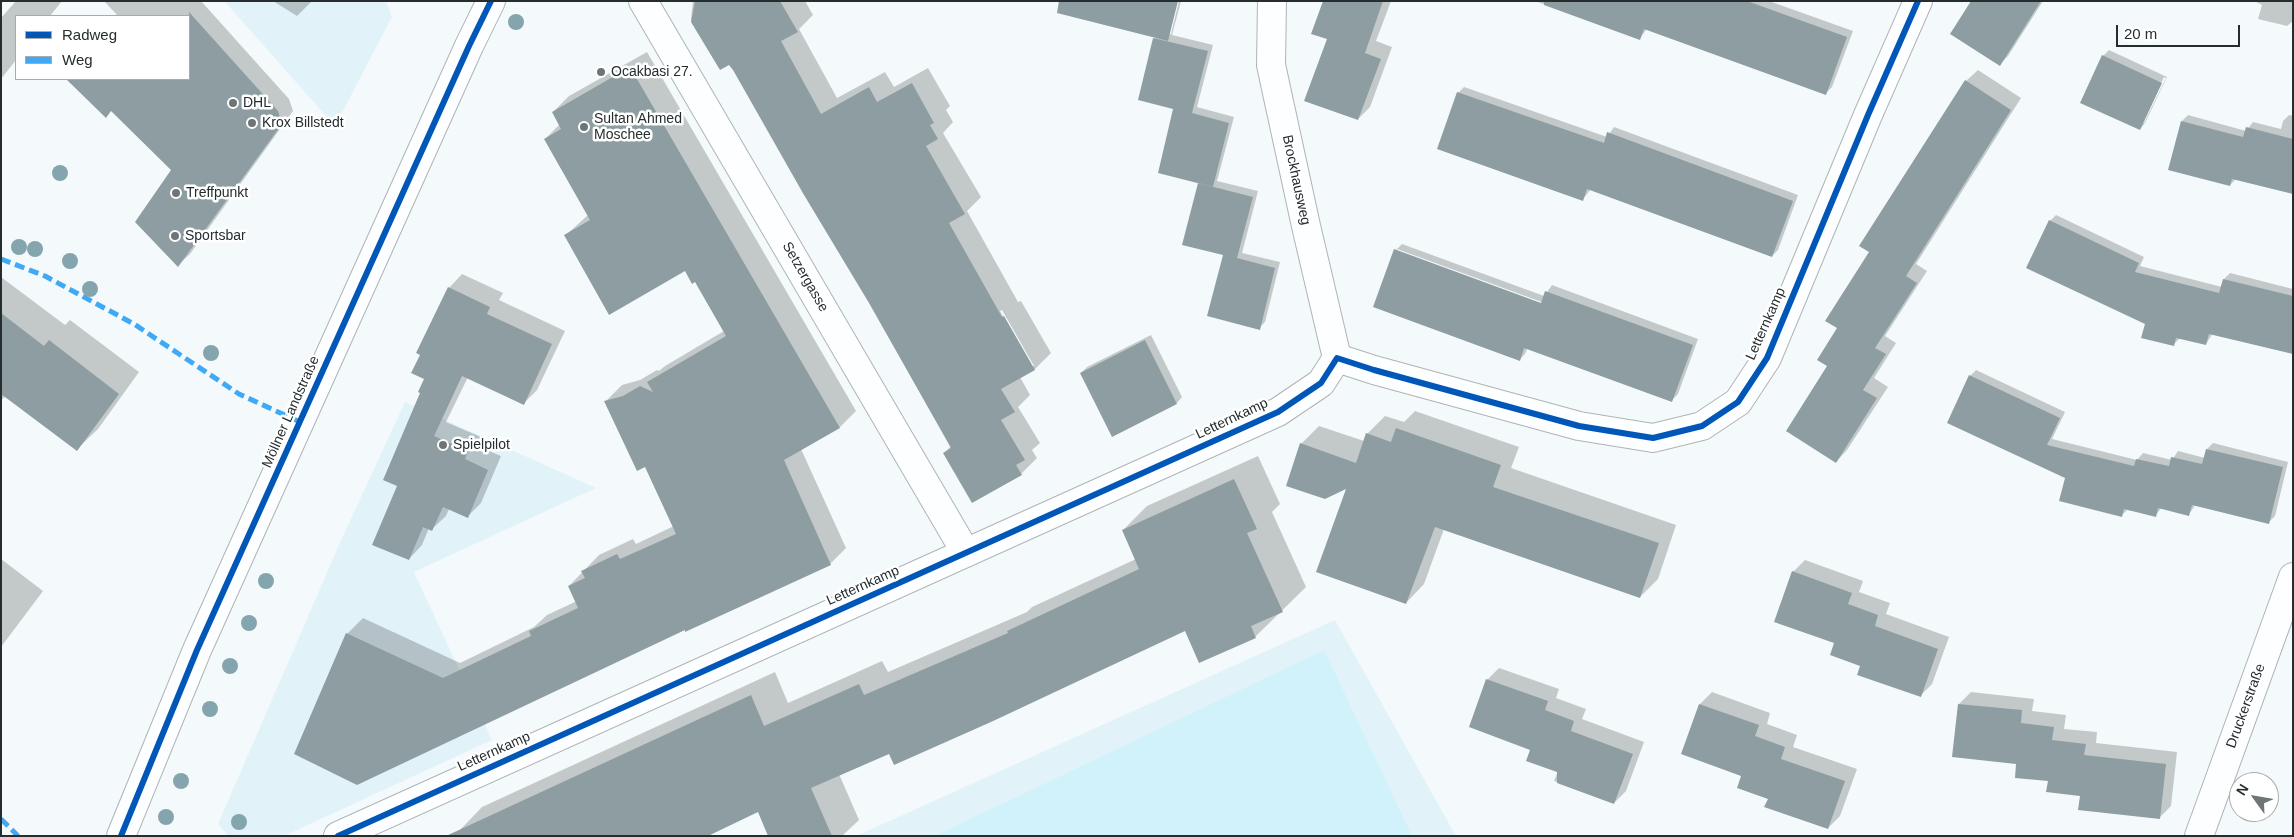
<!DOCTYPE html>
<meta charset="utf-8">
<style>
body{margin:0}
#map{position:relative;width:2294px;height:837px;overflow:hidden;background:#f4fafc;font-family:Helvetica,sans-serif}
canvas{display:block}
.frame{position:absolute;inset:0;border:2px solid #262d2f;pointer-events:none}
.legend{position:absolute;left:15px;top:15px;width:175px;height:65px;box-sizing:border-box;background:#fff;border:1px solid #a8abac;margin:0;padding:6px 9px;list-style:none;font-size:15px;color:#262d2f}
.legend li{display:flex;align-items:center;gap:10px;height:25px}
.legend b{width:25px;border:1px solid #a8abac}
.north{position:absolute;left:2229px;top:772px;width:50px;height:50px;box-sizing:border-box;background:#fff;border:1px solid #a8abac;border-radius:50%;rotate:302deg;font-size:14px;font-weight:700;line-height:20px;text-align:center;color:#262d2f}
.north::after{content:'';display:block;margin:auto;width:18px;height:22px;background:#6e7577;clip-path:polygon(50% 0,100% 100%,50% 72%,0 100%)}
.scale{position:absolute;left:2116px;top:25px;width:124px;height:22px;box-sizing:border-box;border:2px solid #262d2f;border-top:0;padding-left:6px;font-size:15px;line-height:18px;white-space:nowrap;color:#262d2f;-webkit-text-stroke:4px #fff;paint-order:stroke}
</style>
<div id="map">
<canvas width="2294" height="837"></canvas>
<div class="frame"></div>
<ul class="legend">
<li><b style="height:6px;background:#0057b8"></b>Radweg</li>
<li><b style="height:6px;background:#3fa9f5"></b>Weg</li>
</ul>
<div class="north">N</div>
<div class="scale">20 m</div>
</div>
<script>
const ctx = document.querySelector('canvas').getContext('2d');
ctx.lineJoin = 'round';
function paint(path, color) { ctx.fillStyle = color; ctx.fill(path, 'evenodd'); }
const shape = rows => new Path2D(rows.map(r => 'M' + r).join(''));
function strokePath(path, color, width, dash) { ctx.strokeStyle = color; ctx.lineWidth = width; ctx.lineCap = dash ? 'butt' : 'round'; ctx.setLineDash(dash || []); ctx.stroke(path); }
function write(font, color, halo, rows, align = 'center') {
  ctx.font = font + ' Helvetica,sans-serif'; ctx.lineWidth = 5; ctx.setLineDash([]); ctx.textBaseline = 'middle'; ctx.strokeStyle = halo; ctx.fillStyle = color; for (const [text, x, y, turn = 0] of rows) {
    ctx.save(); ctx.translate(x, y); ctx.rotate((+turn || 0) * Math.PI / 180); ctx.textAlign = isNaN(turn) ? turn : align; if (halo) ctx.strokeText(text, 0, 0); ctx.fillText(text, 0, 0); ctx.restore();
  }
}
paint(shape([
 [224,1,386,1,392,17,335,126],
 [405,402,596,488,414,572,492,740,284,836,228,836,218,824,342,538],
 [1335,620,1456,836,856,836]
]), '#e1f3f9');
paint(shape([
 [1324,650,1412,836,935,836]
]), '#d2f2fb');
paint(shape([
 [16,1,62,1,50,16,16,16,16,60,1,79,1,18],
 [104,1,201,1,289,99,293,111,190,254,178,265,173,170,112,110,77,87,85,79,189,79,189,16,118,16],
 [273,1,312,1,297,16],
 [693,1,805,1,813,15,799,29,837,98,885,72,894,87,928,68,950,106,946,110,953,122,943,133,981,197,967,211,1018,302,1021,301,1051,353,1035,369,1020,377,1030,395,1018,407,1040,443,1032,450,1037,458,1021,474,944,453,951,446,870,303,730,63,720,68,691,19],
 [1002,310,1034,366,1031,366,1000,311],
 [1179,1,1181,1,1172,35,1213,45,1197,107,1234,117,1217,181,1258,191,1242,253,1280,262,1265,322,1259,328,1224,254,1175,108,1139,99,1155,38,1171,34],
 [1325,1,1391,1,1376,41,1392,47,1370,107,1358,119,1328,38],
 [1535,1,1769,1,1853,31,1832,87,1826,93,1647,29,1639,39],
 [1972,1,2043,1,2008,56,2000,64],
 [2254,1,2293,1,2293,21,2287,26,2258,19,2262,5],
 [2109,50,2167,77,2145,123,2140,129,2103,56],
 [2164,77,2166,78,2144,123,2142,123],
 [647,52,856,411,840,427,801,449,846,548,830,564,685,628,357,783,347,634,363,618,460,663,534,627,547,615,577,601,569,586,599,555,633,539,636,544,674,526,646,466,606,401,622,385,640,380,657,370,659,371,665,366,724,331,695,280,685,269,566,235,588,215,545,139,560,124,553,112,569,96],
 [1978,70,2021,98,1916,264,1927,271,1885,336,1896,343,1874,378,1888,387,1847,450,1836,462,1828,365,1839,328,1870,252,1966,81],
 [1464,87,1607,137,1614,127,1798,195,1778,250,1772,256,1591,189,1583,199,1458,93],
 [2188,115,2246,131,2253,122,2281,129,2283,121,2289,115,2293,116,2293,180,2236,179,2230,185,2182,121],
 [2056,215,2144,257,2140,266,2222,287,2224,279,2230,273,2293,289,2293,353,2213,333,2206,344,2180,338,2174,344,2146,323,2050,221],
 [1402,244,1544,296,1552,285,1698,339,1678,394,1672,400,1528,347,1525,354,1519,360,1375,306,1396,250],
 [1397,249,1547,304,1546,306,1397,252],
 [462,274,503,293,499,300,565,331,537,390,524,403,468,377,446,422,481,437,477,446,501,456,481,503,467,517,449,509,446,516,432,529,429,528,422,545,409,559,399,485,449,288],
 [1,277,65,325,70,320,139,372,98,429,77,449,6,396,1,400],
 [1151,335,1182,397,1177,403,1081,373,1087,367],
 [1976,370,2065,412,2052,439,2137,460,2143,453,2172,460,2178,451,2205,458,2207,449,2213,443,2288,462,2275,516,2269,522,2196,504,2189,514,2162,507,2156,515,2127,510,2121,516,2066,478,1970,376],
 [1415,411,1519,447,1511,468,1676,525,1658,579,1640,597,1444,529,1424,584,1406,603,1348,487,1301,444,1319,426,1364,441,1367,434,1385,416,1404,422],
 [1258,456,1280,504,1272,512,1306,587,1255,637,1185,629,839,774,859,820,842,836,769,836,758,811,459,831,482,807,775,672,788,703,882,661,888,672,1027,612,1032,607,1136,559,1123,530,1147,506],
 [1,559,43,591,1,647],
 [1805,560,1863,581,1859,592,1890,603,1886,614,1949,637,1932,684,1920,696,1862,665,1793,572],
 [1499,668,1559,689,1556,698,1586,709,1582,719,1644,742,1626,791,1614,803,1554,781,1558,771,1531,749,1487,680],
 [1712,692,1770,713,1767,724,1797,735,1793,747,1857,769,1840,816,1828,828,1769,798,1743,775,1683,753,1700,704],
 [1971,692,2034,699,2032,711,2066,715,2064,729,2097,732,2096,743,2177,752,2171,806,2159,818,2081,795,2017,763,1959,704]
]), '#0003');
paint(shape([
 [695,1,780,1,798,32,781,41,821,114,869,87,877,102,912,83,934,123,930,125,938,139,926,146,965,214,949,223,1002,317,1004,316,1035,370,1001,389,1015,412,1001,420,1025,460,1016,465,1022,475,972,503,943,453,951,448,869,303,804,195,733,70,729,65,720,70,691,22],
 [1059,1,1178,1,1168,41,1057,13],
 [1323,1,1383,1,1365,53,1381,59,1358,120,1304,101,1327,39,1311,34],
 [1544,1,1747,1,1847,37,1826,95,1644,29,1640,40,1544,5],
 [1971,1,2041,1,2000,66,1950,34],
 [189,12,278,111,282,124,178,267,135,222,171,170,111,111,106,118,66,79,189,79],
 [1153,38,1208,51,1192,113,1229,123,1213,187,1158,173,1173,109,1138,100],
 [2102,55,2162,83,2140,130,2080,103],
 [630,67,840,428,784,460,831,565,685,632,685,630,357,785,294,754,346,633,443,678,531,636,529,631,578,608,568,586,585,578,581,571,617,554,620,559,676,534,645,467,637,471,604,401,623,396,640,386,653,392,647,382,726,336,695,282,692,284,685,271,609,315,564,235,590,220,544,139,561,129,552,112],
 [1965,80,2011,110,1906,276,1917,283,1875,348,1886,354,1863,390,1877,398,1836,463,1786,431,1827,366,1817,360,1837,328,1825,321,1869,252,1859,246],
 [1457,92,1604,143,1607,132,1793,201,1772,257,1587,189,1583,201,1437,149],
 [2181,121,2243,137,2246,127,2293,139,2293,194,2232,179,2230,186,2168,170],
 [1198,183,1253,197,1237,258,1275,268,1260,330,1207,316,1223,255,1182,245],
 [2049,220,2139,263,2135,272,2219,293,2223,279,2293,296,2293,354,2209,334,2206,345,2176,338,2174,346,2141,338,2145,324,2026,268],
 [1394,249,1541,303,1545,291,1693,345,1672,402,1524,348,1520,361,1373,307],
 [448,287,490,307,487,314,552,344,524,405,462,376,434,436,468,451,465,459,488,470,468,518,443,507,432,531,423,527,409,560,372,545,397,486,383,480,420,393,418,392,424,379,411,373,420,355,416,353],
 [1,313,44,346,49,340,119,394,77,451,1,394],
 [1145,340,1177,404,1112,437,1080,373],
 [1969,375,2060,418,2047,445,2134,466,2136,459,2169,466,2171,457,2202,464,2206,449,2283,467,2269,524,2192,505,2189,516,2158,508,2156,517,2124,509,2122,517,2059,501,2065,478,1947,423],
 [1396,428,1501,465,1493,487,1659,543,1640,598,1435,527,1406,604,1316,572,1346,489,1325,499,1286,486,1300,443,1356,463,1366,433,1391,442],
 [1234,479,1257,529,1247,533,1283,612,1251,626,1256,638,1199,663,1185,631,991,722,894,765,889,754,811,788,832,836,768,836,758,812,708,836,446,836,751,695,764,726,859,684,864,695,1008,633,1007,631,1139,569,1122,530],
 [1792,571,1852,593,1848,604,1878,615,1875,626,1938,649,1921,697,1857,675,1860,666,1830,655,1834,643,1774,622],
 [1486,679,1548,701,1545,710,1574,721,1571,731,1633,754,1614,804,1557,783,1557,772,1526,761,1530,750,1469,727],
 [1699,704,1759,725,1755,736,1785,747,1781,759,1845,781,1828,829,1764,807,1768,799,1737,788,1741,776,1681,754],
 [1958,704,2022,710,2021,723,2054,727,2052,740,2086,744,2084,755,2166,764,2160,819,2078,810,2080,796,2046,792,2048,781,2015,778,2016,764,1952,757]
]), '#8d9da1');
const minor = shape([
 [643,1,966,553],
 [1272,1,1271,65,1306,226,1337,358],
 [1337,358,1374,370,1579,426,1653,438,1702,426,1738,402,1767,358,1868,115,1918,1],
 [121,836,197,650,469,46,491,1],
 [338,836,1278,412,1321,383,1337,358],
 [2199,836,2293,577]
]);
strokePath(minor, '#aeb4b6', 30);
strokePath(minor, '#fdfeff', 28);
strokePath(shape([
 [1,259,45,276,134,324,239,394,300,422],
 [1,819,18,836]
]), '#3fa9f5', 5, [10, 5]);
strokePath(shape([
 [121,836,197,650,469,46,491,1],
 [338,836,1278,412,1321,383,1337,358,1374,370,1579,426,1653,438,1702,426,1738,402,1767,358,1868,115,1918,1]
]), '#0057b8', 6);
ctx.fillStyle = '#84a5ad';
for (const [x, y] of [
 [516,22],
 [60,173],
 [19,247],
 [35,249],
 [70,261],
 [90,289],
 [211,353],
 [266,581],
 [249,623],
 [230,666],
 [210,709],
 [181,781],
 [166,817],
 [239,822]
]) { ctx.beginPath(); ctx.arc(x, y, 8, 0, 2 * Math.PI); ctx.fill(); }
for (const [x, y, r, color] of [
 [601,72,5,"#6e7577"],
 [233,103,5,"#6e7577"],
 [252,123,5,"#6e7577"],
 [584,127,5,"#6e7577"],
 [176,193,5,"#6e7577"],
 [175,236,5,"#6e7577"],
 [443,445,5,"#6e7577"]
]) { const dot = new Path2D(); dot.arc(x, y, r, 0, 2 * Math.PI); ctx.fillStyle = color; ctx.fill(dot); strokePath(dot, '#fff', 2); }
write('14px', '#262d2f', '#fff', [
 ["Ocakbasi 27.",611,72],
 ["DHL",243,103],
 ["Sultan Ahmed",594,119],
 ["Moschee",594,135],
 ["Krox Billstedt",262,123],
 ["Treffpunkt",186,193],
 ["Sportsbar",185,236],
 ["Spielpilot",453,445]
], 'left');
write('14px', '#262d2f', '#fff', [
 ["Brockhausweg",1296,180,78],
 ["Setzergasse",805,277,60],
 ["Letternkamp",1766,324,-66],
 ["Möllner Landstraße",291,412,-66],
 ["Letternkamp",1232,419,-25],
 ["Letternkamp",863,586,-24],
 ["Druckerstraße",2246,706,-70],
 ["Letternkamp",494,752,-24]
]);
</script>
